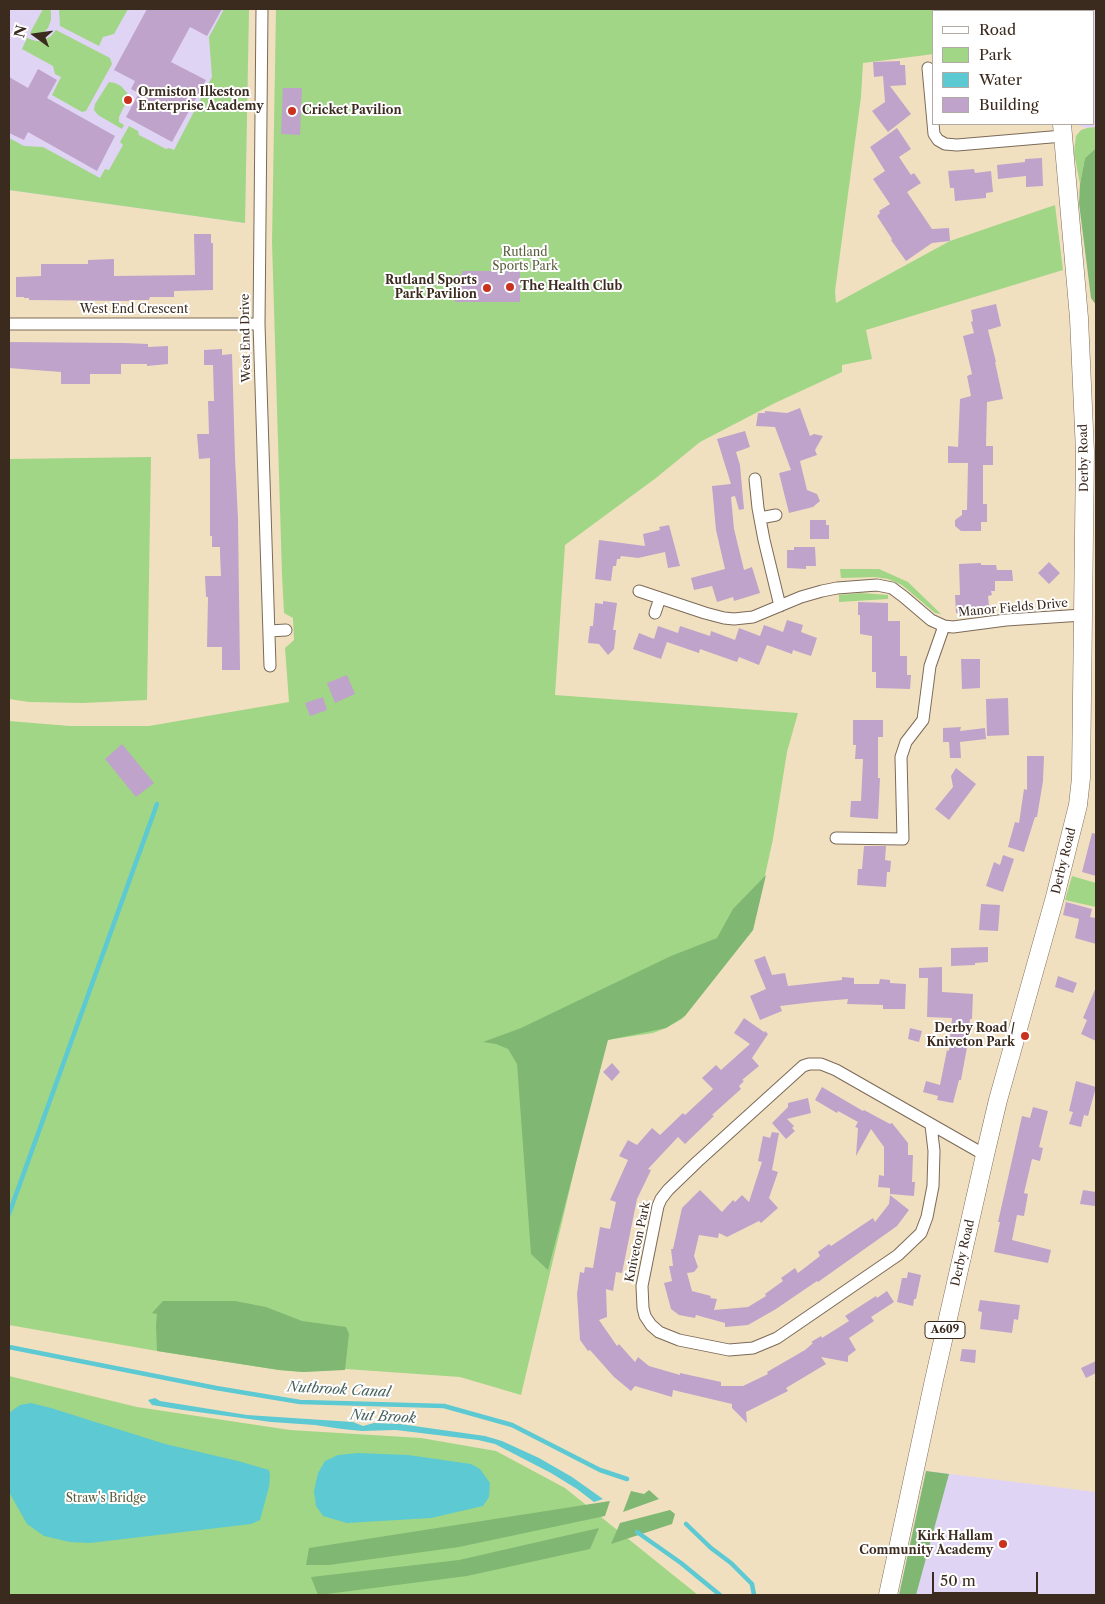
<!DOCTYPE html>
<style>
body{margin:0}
#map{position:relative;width:1105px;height:1604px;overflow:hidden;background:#f1e0c0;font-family:"Libre Caslon Text",serif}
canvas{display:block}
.frame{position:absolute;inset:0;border:10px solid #3b2a1e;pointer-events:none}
.legend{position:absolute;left:932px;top:10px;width:162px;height:115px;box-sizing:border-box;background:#fff;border:1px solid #b1aaa5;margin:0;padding:6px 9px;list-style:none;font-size:15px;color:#3b2a1e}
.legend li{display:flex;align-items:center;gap:10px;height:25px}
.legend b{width:25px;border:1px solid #b1aaa5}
.north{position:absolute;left:10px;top:10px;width:50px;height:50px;-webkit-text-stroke:4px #fff;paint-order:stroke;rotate:284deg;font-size:14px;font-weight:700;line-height:20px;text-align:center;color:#3b2a1e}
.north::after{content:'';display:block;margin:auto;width:18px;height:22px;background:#3b2a1e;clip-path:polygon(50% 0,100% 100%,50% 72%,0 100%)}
.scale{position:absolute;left:932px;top:1572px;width:106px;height:22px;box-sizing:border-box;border:2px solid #3b2a1e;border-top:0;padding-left:6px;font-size:15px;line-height:18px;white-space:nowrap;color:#3b2a1e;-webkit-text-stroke:4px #fff;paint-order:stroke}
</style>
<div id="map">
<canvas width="1105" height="1604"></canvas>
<div class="frame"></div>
<ul class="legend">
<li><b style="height:6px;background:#fff"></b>Road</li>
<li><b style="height:14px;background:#a1d686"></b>Park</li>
<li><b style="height:14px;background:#5dc9d2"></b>Water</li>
<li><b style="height:14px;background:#bfa3ca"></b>Building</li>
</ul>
<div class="north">N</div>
<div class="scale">50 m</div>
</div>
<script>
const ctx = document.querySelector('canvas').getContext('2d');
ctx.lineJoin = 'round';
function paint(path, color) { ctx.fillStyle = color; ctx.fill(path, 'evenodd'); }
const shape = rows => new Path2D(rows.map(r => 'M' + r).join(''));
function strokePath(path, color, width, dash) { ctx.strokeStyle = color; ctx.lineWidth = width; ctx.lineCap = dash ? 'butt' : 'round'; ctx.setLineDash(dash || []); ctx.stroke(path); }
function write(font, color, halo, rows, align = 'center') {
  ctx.font = font + ' "Libre Caslon Text",serif'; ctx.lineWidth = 4; ctx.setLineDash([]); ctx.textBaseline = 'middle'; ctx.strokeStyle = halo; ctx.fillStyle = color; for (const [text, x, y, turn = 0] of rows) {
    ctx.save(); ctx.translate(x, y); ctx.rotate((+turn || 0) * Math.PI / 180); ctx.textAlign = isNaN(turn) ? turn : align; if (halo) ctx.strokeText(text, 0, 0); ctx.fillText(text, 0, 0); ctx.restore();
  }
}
paint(shape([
 [9,9,249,9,245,223,9,190],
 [1071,9,1096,9,1096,127,1087,128,1074,124,1094,124,1094,11,1071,11],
 [926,1471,1096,1492,1096,1595,899,1595]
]), '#e0d4f4');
paint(shape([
 [43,9,49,9,51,11,51,20,48,28,42,34,37,35,30,33],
 [59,9,128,9,114,34,103,37,99,46,60,26],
 [224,9,249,9,245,223,9,190,9,138,24,146,43,147,100,178,105,169,109,170,123,145,120,142,129,126,138,131,139,135,166,149,169,148,174,150,212,77,209,37],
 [276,9,1041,9,1041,11,934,11,934,54,863,63,861,97,835,291,836,303,950,241,1055,205,1063,270,866,330,872,359,842,365,842,372,775,403,700,442,656,478,565,545,555,695,798,713,787,752,773,839,753,930,682,1019,666,1028,653,1033,607,1040,585,1125,521,1395,460,1377,346,1369,303,1372,279,1370,157,1351,9,1325,9,721,70,726,149,726,289,702,285,648,294,640,293,618,284,613,282,575,272,242],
 [56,30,110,58,112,64,86,111,82,112,52,95,61,77,55,74,53,66,22,49,27,38,36,41,42,41,51,36],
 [109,82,115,83,121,86,128,94,128,98,119,117,119,122,124,125,122,129,98,115,94,110,95,104],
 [1096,127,1096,148,1085,158,1080,184,1074,153,1076,136,1081,130,1087,128],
 [151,457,147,700,83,703,29,702,9,699,9,459],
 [840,569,879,569,908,582,941,614,935,613,902,585,888,579,875,577,841,578],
 [861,593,888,595,888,599,839,602,839,595],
 [1072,876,1096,883,1096,907,1065,900],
 [9,1376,137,1407,290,1430,421,1438,496,1451,565,1488,698,1595,9,1595]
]), '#a1d686');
paint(shape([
 [1096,148,1096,305,1091,298,1079,203,1080,184,1085,158],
 [766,875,753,930,685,1016,666,1028,608,1040,548,1270,531,1254,517,1064,508,1049,496,1044,483,1042,521,1028,671,956,717,938,733,909],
 [163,1301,235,1301,266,1307,302,1321,346,1327,349,1334,345,1370,303,1372,279,1370,157,1351,156,1326,157,1314,152,1313],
 [926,1471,949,1474,916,1595,899,1595],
 [649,1490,659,1499,623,1512,631,1491,644,1494],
 [610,1501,605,1516,459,1547,329,1565,306,1565,309,1548],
 [670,1510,675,1514,672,1524,611,1544,620,1523],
 [599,1528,590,1549,467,1576,319,1595,318,1595,311,1577,459,1560]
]), '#80b773');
paint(shape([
 [155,1398,160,1401,247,1415,353,1422,363,1426,374,1423,400,1424,485,1436,502,1441,539,1458,572,1477,603,1499,594,1502,577,1489,551,1473,495,1444,478,1440,396,1430,362,1431,342,1429,315,1425,271,1422,183,1410,152,1405,148,1400],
 [31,1403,51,1408,165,1444,238,1461,269,1470,270,1476,269,1487,260,1520,251,1524,90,1543,70,1542,44,1536,27,1524,9,1492,9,1413,20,1405],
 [358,1453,408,1455,471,1464,480,1469,490,1483,489,1497,483,1506,431,1518,347,1523,323,1516,316,1506,314,1491,318,1473,325,1461,338,1455]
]), '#5dc9d2');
strokePath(shape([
 [9,1214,157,804],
 [9,1347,216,1388,300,1402,444,1406,512,1425,600,1470,627,1479],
 [686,1524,711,1548,731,1563,752,1584,754,1595],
 [637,1532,681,1563,720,1595]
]), '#5dc9d2', 4.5);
paint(shape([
 [147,9,222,9,207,36,190,27,171,62,206,80,172,142,126,117,139,93,131,89,135,81,114,70],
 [900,61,900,65,905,65,906,85,890,86,911,114,888,132,872,111,885,102,883,76,874,77,873,62],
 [38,69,57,80,47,98,115,136,97,171,28,132,24,140,9,133,9,77,28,88],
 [283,88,302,88,300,135,281,134],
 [897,128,911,149,899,157,911,175,914,173,921,183,907,192,932,229,949,228,950,241,932,243,906,261,891,240,892,239,877,216,880,213,879,211,890,204,873,179,885,171,870,147],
 [1042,158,1043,186,1026,187,1026,176,998,179,997,165,1025,162,1025,159],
 [974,169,975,173,991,171,993,192,986,193,986,198,955,201,954,188,950,188,948,171],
 [194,234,211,234,211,243,213,243,213,290,174,291,174,297,150,297,149,300,129,300,129,301,29,300,29,298,24,298,24,297,16,297,16,277,41,276,41,264,88,264,88,260,114,259,114,276,195,275],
 [462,271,520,271,520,302,455,302,455,274,462,275],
 [996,304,1001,326,988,330,996,362,995,362,1003,399,987,402,986,446,993,446,993,465,983,465,983,504,987,504,987,522,981,522,981,531,961,531,955,526,955,520,962,515,962,510,967,510,968,463,948,463,948,446,958,447,960,399,971,396,967,376,972,374,963,336,974,333,971,322,973,321,971,310],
 [9,342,124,343,148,344,148,347,168,346,168,364,147,366,147,364,121,364,121,374,90,374,90,384,61,384,61,372,9,368],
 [222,349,222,355,232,354,235,457,238,519,240,670,222,670,222,647,207,647,208,597,206,597,205,576,221,576,220,554,220,547,212,547,212,536,210,536,210,458,199,459,197,434,209,434,208,401,214,401,213,365,204,365,204,350],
 [800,408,810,436,814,434,823,436,815,450,817,455,800,461,807,490,817,494,820,501,813,507,789,513,779,473,791,470,775,427,756,426,758,413,765,413,765,411,787,413],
 [745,431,750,447,736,452,740,465,744,509,739,510,735,496,731,497,734,529,744,570,752,567,760,593,734,601,733,597,717,602,712,586,694,590,691,578,725,569,716,530,712,486,731,484,717,439],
 [810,520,826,520,826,525,829,525,829,539,810,539],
 [669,525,680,566,668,568,665,552,638,558,621,556,620,559,617,559,616,566,613,566,611,581,595,579,599,540,645,546,643,534,660,530,659,527],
 [794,547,815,547,816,566,806,566,806,569,787,568,787,550,794,550],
 [1049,562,1060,573,1049,584,1038,573],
 [981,563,981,565,996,565,997,570,1012,570,1013,581,995,581,995,591,991,591,992,595,988,596,989,606,970,607,970,613,956,613,955,595,960,595,959,564],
 [603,601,617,603,613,630,616,630,614,649,608,655,599,644,588,643,590,626,593,626,595,603,603,604],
 [858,602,888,603,888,621,900,621,900,656,907,656,907,675,911,675,910,689,876,688,876,672,872,672,872,636,860,634,860,615,858,615],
 [787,620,803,625,801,632,817,638,811,656,793,650,792,654,767,645,759,665,739,657,737,662,700,649,699,653,667,642,661,659,633,649,639,633,654,639,658,626,678,633,680,626,710,636,711,631,735,640,739,628,760,636,764,625,783,632],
 [961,659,980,659,980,688,962,689],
 [347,675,355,694,335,703,327,683],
 [323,697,327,710,310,716,305,703],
 [1008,698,1009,735,987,736,986,699],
 [853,720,883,720,883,737,878,737,878,778,880,778,878,819,850,817,851,801,861,801,863,759,855,759,856,745,853,745],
 [961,727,960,731,985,728,986,739,960,742,961,758,950,758,949,742,943,742,943,728],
 [122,744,154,783,136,797,105,759],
 [1027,756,1044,756,1043,781,1037,817,1035,817,1024,852,1008,847,1015,822,1019,823,1024,789,1027,790],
 [956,768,976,784,949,820,935,809,953,787,951,776],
 [1092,833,1096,834,1096,876,1082,872],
 [864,846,886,846,885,860,891,861,890,872,887,872,886,887,857,885,858,869,862,869],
 [1003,855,1014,859,1003,892,986,886,994,862,1000,865],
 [1066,902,1092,909,1090,917,1096,918,1096,944,1075,938,1079,919,1063,915],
 [981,904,1000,905,998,931,979,930],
 [988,947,988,962,975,963,975,965,951,966,951,948],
 [765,956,772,975,785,973,788,986,842,980,842,977,854,978,854,984,879,984,880,979,890,980,890,983,906,984,905,1009,883,1009,883,1005,847,1004,848,999,813,1002,780,1006,782,1011,760,1020,750,996,766,989,754,960],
 [942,967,942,992,973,994,972,1019,970,1019,968,1042,961,1080,959,1080,953,1103,937,1100,938,1096,923,1092,926,1081,940,1085,947,1050,949,1051,952,1018,927,1017,928,978,919,978,919,968],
 [1058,976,1077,983,1073,993,1055,987],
 [1096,987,1096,1041,1081,1034,1087,1020,1083,1018],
 [744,1018,764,1032,763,1034,765,1031,768,1034,752,1058,759,1066,742,1080,744,1081,739,1086,741,1089,712,1115,714,1116,685,1144,678,1137,648,1169,651,1170,637,1199,622,1273,616,1272,613,1291,606,1289,607,1317,599,1320,617,1346,619,1344,635,1362,638,1357,649,1366,680,1375,680,1373,721,1382,721,1386,743,1386,768,1374,767,1372,805,1350,813,1343,811,1342,821,1336,822,1338,849,1321,845,1316,876,1296,877,1298,887,1291,894,1302,871,1317,874,1321,849,1338,856,1350,848,1356,848,1362,821,1357,826,1364,786,1388,788,1391,746,1412,747,1423,732,1408,732,1404,673,1390,672,1397,635,1386,631,1391,614,1377,590,1350,588,1351,580,1340,577,1294,580,1272,584,1273,585,1267,593,1268,600,1227,610,1229,616,1202,610,1200,628,1160,619,1156,628,1140,637,1145,652,1128,660,1135,683,1113,685,1115,713,1089,702,1078,716,1065,721,1070,750,1044,734,1033],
 [910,1028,922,1031,919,1042,908,1039],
 [612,1063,620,1072,612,1081,603,1072],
 [1076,1081,1096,1087,1088,1116,1084,1115,1081,1127,1069,1124,1073,1112,1069,1111],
 [822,1087,863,1111,864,1110,890,1124,892,1123,908,1143,908,1155,913,1155,912,1182,915,1182,914,1196,890,1194,890,1188,878,1187,879,1175,884,1176,884,1147,871,1129,856,1156,858,1128,855,1127,858,1122,838,1111,837,1113,815,1100],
 [808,1098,811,1113,787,1119,794,1126,792,1128,795,1131,786,1139,772,1123,788,1107,788,1103],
 [1033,1107,1048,1111,1039,1147,1043,1148,1040,1161,1032,1159,1024,1193,1028,1194,1024,1216,1017,1215,1012,1240,1051,1250,1048,1263,994,1252,1000,1222,998,1222,1022,1116,1030,1118],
 [772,1132,779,1133,772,1170,778,1172,769,1198,778,1208,761,1223,759,1221,727,1237,719,1233,718,1238,699,1235,694,1256,698,1267,694,1272,687,1273,692,1291,711,1296,710,1298,717,1299,714,1310,748,1307,766,1296,765,1294,783,1281,781,1278,795,1268,798,1273,820,1256,818,1252,829,1244,831,1246,873,1218,875,1222,889,1204,890,1195,909,1210,897,1226,818,1282,817,1281,776,1309,748,1325,725,1327,725,1323,696,1315,695,1318,679,1315,671,1309,664,1283,672,1281,669,1266,673,1266,671,1249,673,1249,682,1208,700,1190,722,1212,733,1200,735,1202,742,1195,749,1202,762,1162,758,1161,763,1136,770,1138],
 [1083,1190,1096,1192,1095,1206,1080,1204],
 [908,1272,921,1275,916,1299,914,1299,913,1306,897,1302,902,1278,907,1278],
 [980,1300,1020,1305,1018,1320,1014,1319,1012,1333,980,1329,982,1312,978,1311],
 [962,1349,976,1350,975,1363,960,1361],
 [1096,1361,1096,1373,1086,1378,1081,1368]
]), '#bfa3ca');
const street = shape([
 [262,9,259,324,270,666],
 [928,68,934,134,938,140,945,144,957,145,1063,136],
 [9,324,259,324],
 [755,479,758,508,764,540,780,606],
 [760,518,776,515],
 [639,591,705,613,724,618,734,619,753,617,801,597,822,591,837,588,877,585,892,588,904,597,931,620,944,626,953,627,1006,620,1083,615],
 [655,613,660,598],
 [269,631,286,630],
 [836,838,903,839,901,757,906,742,923,720,930,666,944,626],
 [931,1125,934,1151,933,1186,927,1217,921,1233,898,1255,777,1338,753,1348,729,1350,679,1340,659,1332,651,1325,645,1316,643,1308,642,1286,658,1206,661,1199,668,1190,697,1162,803,1066,809,1064,821,1064,836,1070,985,1155]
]);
const primary = shape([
 [1055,9,1055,11],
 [888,1595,934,1380,985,1155,998,1100,1055,897,1078,805,1081,778,1085,452,1079,318,1062,124]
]);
strokePath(street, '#7b6a57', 13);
strokePath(primary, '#7b6a57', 19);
strokePath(street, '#fff', 11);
strokePath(primary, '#fff', 18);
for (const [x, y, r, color] of [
 [128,100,5,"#c8321e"],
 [292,111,5,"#c8321e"],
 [510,287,5,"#c8321e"],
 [487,288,5,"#c8321e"],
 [1025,1036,5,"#c8321e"],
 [1003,1544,5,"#c8321e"]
]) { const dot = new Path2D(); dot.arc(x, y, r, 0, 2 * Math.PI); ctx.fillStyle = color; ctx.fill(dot); strokePath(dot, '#fff', 2); }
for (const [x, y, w] of [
 [945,1330,40]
]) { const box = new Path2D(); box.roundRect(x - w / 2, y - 8.5, w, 17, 4); ctx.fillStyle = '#fff'; ctx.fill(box); strokePath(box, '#3b2a1e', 1); }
write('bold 11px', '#3b2a1e', null, [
 ["A609",945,1330]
]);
write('bold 12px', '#3b2a1e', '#fff', [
 ["Ormiston Ilkeston",138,93],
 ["Enterprise Academy",138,107],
 ["Cricket Pavilion",302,111],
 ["Rutland Sports",477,281,"right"],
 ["Park Pavilion",477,295,"right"],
 ["The Health Club",520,287],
 ["Derby Road /",1015,1029,"right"],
 ["Kniveton Park",1015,1043,"right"],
 ["Kirk Hallam",993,1537,"right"],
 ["Community Academy",993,1551,"right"]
], 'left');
write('12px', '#5a5e3d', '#fff', [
 ["Rutland",525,253],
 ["Sports Park",525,267],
 ["Straw's Bridge",106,1499]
]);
write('12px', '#3b2a1e', '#fff', [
 ["West End Crescent",134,310],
 ["West End Drive",246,338,-91],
 ["Derby Road",1084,458,-91],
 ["Manor Fields Drive",1013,608,-5],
 ["Derby Road",1064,861,-76],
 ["Kniveton Park",638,1242,-78],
 ["Derby Road",963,1253,-77]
]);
write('italic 14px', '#47625d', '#fff', [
 ["Nutbrook Canal",339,1390,3],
 ["Nut Brook",383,1417,3]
]);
</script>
